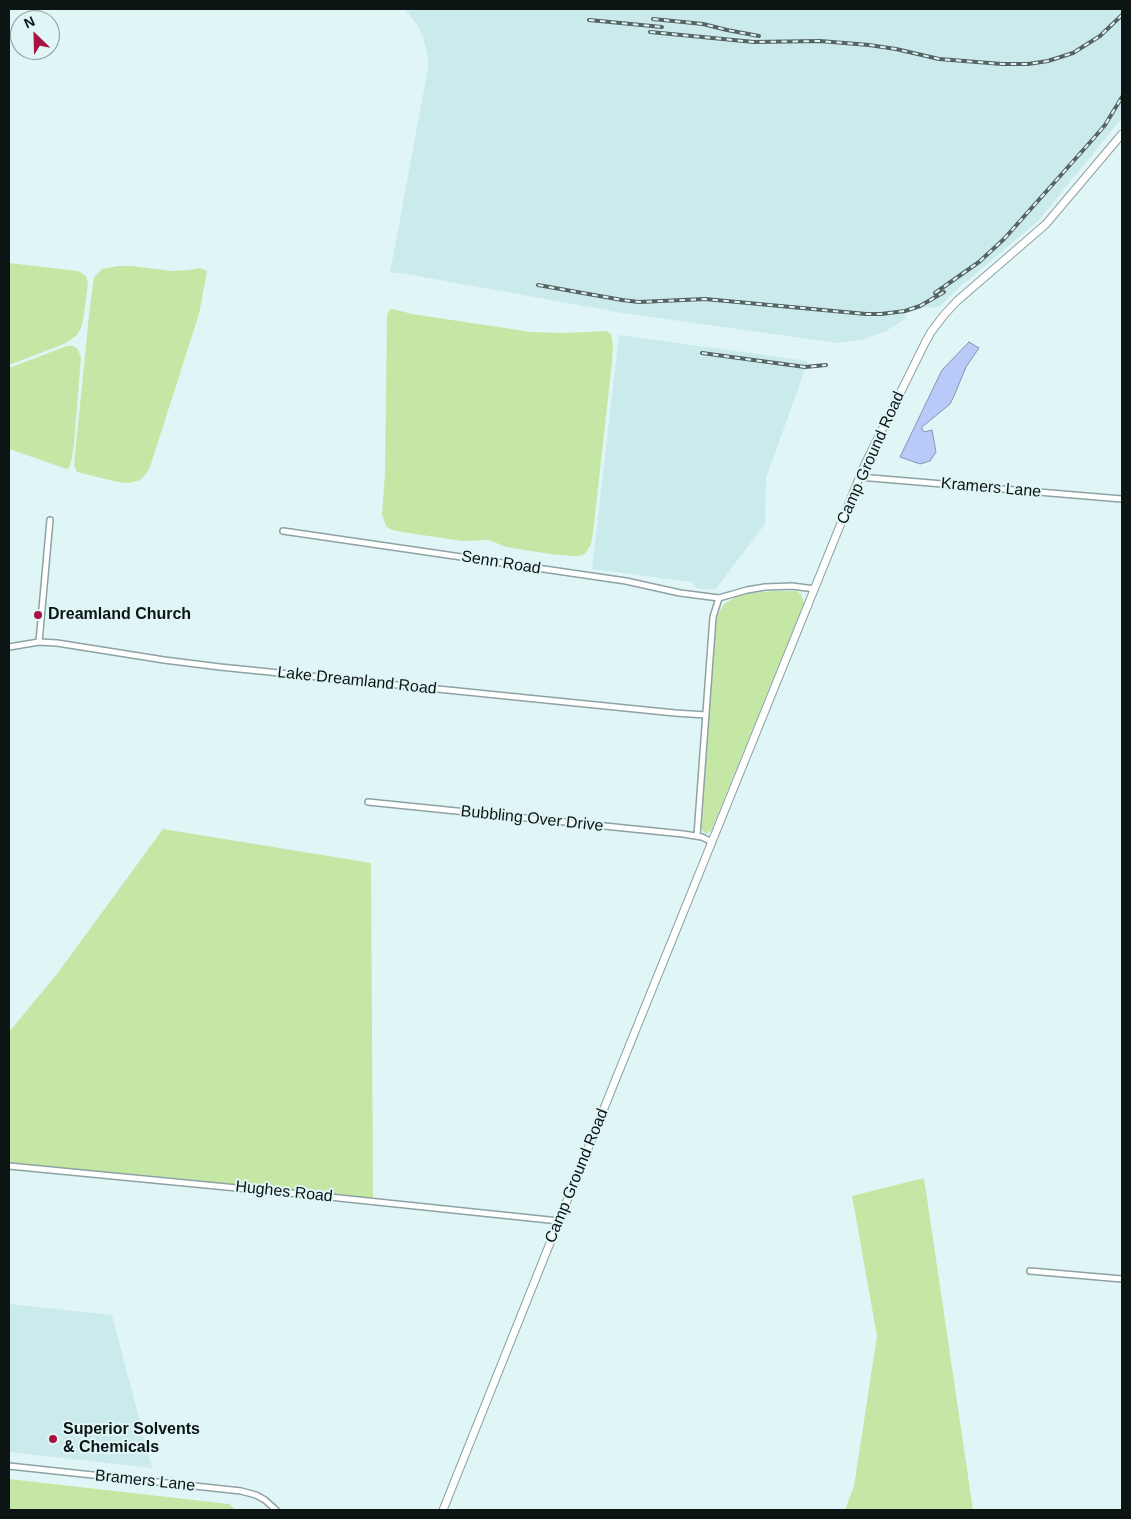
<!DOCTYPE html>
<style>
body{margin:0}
#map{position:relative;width:1131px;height:1519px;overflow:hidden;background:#e0f5f6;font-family:Helvetica,sans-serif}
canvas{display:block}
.frame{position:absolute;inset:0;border:10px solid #0c1414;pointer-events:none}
.north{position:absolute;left:10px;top:10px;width:50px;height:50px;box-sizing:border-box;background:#e0f5f6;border:1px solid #8b9b9c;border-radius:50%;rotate:336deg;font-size:14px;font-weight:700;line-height:20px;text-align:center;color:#0c1414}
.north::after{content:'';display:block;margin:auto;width:18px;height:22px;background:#a81240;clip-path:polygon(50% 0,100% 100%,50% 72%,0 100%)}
</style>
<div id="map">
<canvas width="1131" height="1519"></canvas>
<div class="frame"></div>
<div class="north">N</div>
</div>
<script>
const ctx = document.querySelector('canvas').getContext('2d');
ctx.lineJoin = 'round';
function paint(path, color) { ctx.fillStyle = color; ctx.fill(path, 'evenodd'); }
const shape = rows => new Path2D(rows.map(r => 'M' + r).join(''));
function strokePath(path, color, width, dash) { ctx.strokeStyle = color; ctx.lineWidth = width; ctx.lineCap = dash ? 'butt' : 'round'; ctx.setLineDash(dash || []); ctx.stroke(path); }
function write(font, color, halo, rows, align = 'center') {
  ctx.font = font + ' Helvetica,sans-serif'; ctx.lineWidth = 4; ctx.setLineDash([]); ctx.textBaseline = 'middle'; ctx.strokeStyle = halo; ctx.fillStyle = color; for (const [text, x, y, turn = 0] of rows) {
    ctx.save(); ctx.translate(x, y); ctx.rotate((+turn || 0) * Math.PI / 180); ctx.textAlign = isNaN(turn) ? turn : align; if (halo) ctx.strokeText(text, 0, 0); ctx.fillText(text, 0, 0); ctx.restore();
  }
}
paint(shape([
 [405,9,1122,9,1122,118,1038,221,954,292,939,307,922,308,906,312,905,319,886,331,865,339,838,343,623,313,401,273,390,273,428,68,428,58,423,36,417,25],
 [619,335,808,361,766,478,765,524,715,590,696,588,692,582,592,569],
 [9,1304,112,1315,152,1468,9,1452]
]), '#cbeaeb');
paint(shape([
 [9,263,78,271,86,276,88,283,83,321,81,328,77,335,64,344,9,365],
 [118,266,131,266,172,271,189,270,200,268,207,271,199,314,150,467,146,474,140,480,130,483,118,482,77,472,74,465,90,305,94,277,102,269],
 [393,309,412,314,531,332,565,333,606,331,611,334,613,345,612,362,593,533,591,544,585,554,579,556,573,556,550,554,506,547,489,540,462,541,402,532,390,529,386,526,382,514,385,474,387,315,389,310],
 [67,346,73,346,77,348,81,357,74,444,72,458,69,468,67,469,9,449,9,368],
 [774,591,796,591,801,594,804,603,711,831,706,834,702,830,700,821,701,810,716,618,724,604,736,597,743,594],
 [163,829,371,863,373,1199,9,1164,9,1032,57,974],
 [924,1178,973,1510,845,1510,854,1486,877,1336,852,1196],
 [9,1479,229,1504,236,1510,9,1510]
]), '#c4e7a6');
const water = shape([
 [969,342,979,348,966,367,954,396,950,404,922,427,922,429,924,432,932,430,936,452,930,461,920,464,900,457,942,370,969,342]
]);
paint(water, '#b8caf8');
strokePath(water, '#8493b4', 1);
const street = shape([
 [859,477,1122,499],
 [283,531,626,581,680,593,719,598,747,590,765,587,792,586,815,589],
 [39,642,50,520],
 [9,647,39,642,57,643,164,660,220,667,675,713,706,715],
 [368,802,683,834,702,837,712,842],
 [697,836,713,617,719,598],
 [9,1166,320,1196,559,1221],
 [1030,1271,1122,1279],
 [9,1466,241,1491,256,1495,265,1500,276,1510]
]);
const secondary = shape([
 [443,1510,615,1081,865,464,925,343,931,332,944,315,957,301,1046,224,1122,134]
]);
strokePath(street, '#8ea2a3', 8);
strokePath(secondary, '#8ea2a3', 9);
strokePath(street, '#fff', 5);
strokePath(secondary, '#fff', 7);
const rail = shape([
 [653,19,703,24,727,30,759,36],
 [589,20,662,27],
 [650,32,754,42,820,41,869,45,896,49,939,59,1002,64,1028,64,1048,61,1073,53,1100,36,1122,15],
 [538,285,622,300,639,302,705,299,866,314,881,314,905,311,920,306,944,292],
 [935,293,979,262,1004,239,1093,139,1105,125,1122,97],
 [702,353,805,367,826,365]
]);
strokePath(rail, '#566363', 4);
strokePath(rail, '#e0f5f6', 2, [5.5]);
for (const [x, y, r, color] of [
 [38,615,5,"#a81240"],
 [53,1439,5,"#a81240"]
]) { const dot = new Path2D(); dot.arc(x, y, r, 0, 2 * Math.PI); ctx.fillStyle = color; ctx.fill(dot); strokePath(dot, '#e0f5f6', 2); }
write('16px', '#0c1414', '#e0f5f6', [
 ["Camp Ground Road",871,458,-66],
 ["Kramers Lane",991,488,5],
 ["Senn Road",501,563,9],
 ["Lake Dreamland Road",357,681,6],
 ["Bubbling Over Drive",532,819,6],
 ["Camp Ground Road",577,1176,-68],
 ["Hughes Road",284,1192,6],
 ["Bramers Lane",145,1481,6]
]);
write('bold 16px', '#0c1414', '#e0f5f6', [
 ["Dreamland Church",48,615],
 ["Superior Solvents",63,1430],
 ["& Chemicals",63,1448]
], 'left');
</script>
